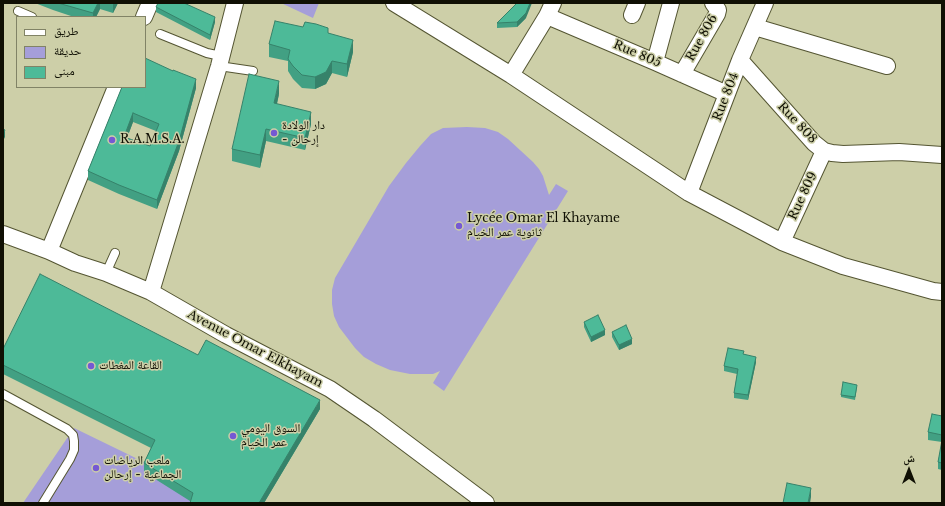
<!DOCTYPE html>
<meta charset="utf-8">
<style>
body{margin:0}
#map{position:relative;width:945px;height:506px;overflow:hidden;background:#cdcfa8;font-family:"Libre Baskerville","Noto Naskh Arabic",serif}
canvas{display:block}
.frame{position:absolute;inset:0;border:4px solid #101004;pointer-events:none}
.legend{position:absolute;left:16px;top:16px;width:130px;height:72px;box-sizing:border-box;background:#cdcfa8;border:1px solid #818366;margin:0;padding:5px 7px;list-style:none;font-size:12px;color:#101004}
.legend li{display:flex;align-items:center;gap:8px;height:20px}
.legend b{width:20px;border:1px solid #818366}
.north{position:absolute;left:889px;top:450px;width:40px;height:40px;-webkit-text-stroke:3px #cdcfa8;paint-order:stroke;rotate:0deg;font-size:11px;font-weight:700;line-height:16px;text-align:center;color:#101004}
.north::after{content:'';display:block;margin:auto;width:14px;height:18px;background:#101004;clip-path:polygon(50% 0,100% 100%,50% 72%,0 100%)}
</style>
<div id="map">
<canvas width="945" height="506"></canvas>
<div class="frame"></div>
<ul class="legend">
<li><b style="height:5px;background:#fff"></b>طريق</li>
<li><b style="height:11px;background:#a59ed9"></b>حديقة</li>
<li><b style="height:11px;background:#4dba98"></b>مبنى</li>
</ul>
<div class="north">ش</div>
</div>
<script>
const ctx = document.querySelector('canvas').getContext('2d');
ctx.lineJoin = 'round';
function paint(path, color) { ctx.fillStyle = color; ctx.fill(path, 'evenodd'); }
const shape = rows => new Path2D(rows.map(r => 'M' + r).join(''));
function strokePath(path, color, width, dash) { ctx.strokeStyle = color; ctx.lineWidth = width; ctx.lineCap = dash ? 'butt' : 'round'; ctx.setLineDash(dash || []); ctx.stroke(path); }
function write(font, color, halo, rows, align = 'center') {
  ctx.font = font + ' "Libre Baskerville","Noto Naskh Arabic",serif'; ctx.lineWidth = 3; ctx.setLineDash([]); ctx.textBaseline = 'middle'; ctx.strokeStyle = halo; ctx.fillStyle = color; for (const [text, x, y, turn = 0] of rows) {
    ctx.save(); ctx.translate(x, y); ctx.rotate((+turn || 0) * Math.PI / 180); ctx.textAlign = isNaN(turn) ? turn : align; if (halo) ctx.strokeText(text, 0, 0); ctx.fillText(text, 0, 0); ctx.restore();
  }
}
paint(shape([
 [281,3,319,3,313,18],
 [467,127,485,128,498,132,508,139,533,162,539,169,543,176,549,195,556,184,568,191,444,391,433,383,440,371,433,374,410,374,390,370,376,364,364,357,355,348,339,327,334,316,332,304,332,290,335,278,389,186,406,163,420,146,431,134,443,128],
 [74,428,148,464,193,503,23,503]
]), '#a59ed9');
const lane = shape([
 [18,11,32,17],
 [160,34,207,53,221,56],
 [219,66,253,71],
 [106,273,115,253],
 [3,394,67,429,73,435,74,441,74,450,70,459,43,503]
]);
const street = shape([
 [394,3,511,75,689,193,782,242,843,266,933,291,942,292],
 [632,15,637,3],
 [547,16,655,62,727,94],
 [144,17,150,3],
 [755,27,887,66],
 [740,60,814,143,824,151,832,153,843,154,899,152,942,155],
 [655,62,671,3],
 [682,74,717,14,718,10,713,3],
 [511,75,547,16,553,3],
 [689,193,740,60,765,3],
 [3,234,49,251,75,263,106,273,151,292,226,335,330,389,374,419,486,503],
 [782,242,824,151],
 [49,251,116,87],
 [151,292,219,66,235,3]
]);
strokePath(lane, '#545532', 10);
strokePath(street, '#545532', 18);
strokePath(lane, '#fff', 8);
strokePath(street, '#fff', 16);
paint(shape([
 [35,3,118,3,113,13,100,9,96,17,74,17,53,10],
 [156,7,215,22,210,40,156,12],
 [526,18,517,27,497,28,497,23],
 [328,33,353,52,347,77,332,73,326,84,315,89,302,88,293,79,288,71,288,61,269,57,269,44],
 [122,87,196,88,179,151,157,209,119,194,88,180,88,171],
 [133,122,156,131,150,146,127,138],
 [279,94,277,104,311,124,305,150,266,141,260,168,232,161,232,149],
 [584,322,605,335,591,342,584,327],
 [612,332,632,344,619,350,612,337],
 [3,349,198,355,320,409,264,503,190,503,190,501,144,472,144,463,151,448,3,374],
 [744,354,756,362,748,400,734,398,734,393,737,374,724,371,724,366],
 [857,387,855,400,841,397,841,395],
 [942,416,942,470,938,469,938,462,942,442,928,440,928,432]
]), '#42a083');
paint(shape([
 [98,3,100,3,100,9,96,17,93,17,93,13],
 [113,3,118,3,113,13],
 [530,3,532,3,526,18,517,27,517,22],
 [215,17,215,22,210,40,210,35],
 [353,40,353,52,347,77,347,64],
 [332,61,332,73,326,84,315,89,315,77],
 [196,79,196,88,179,151,157,209,157,200],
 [279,81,279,94,274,116,274,103],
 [311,112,311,124,305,150,305,138],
 [133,113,133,122,124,146,124,137],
 [266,129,266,141,260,168,260,155],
 [5,130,5,137,3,141,3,134],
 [605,330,605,335,591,342,591,337],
 [632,339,632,344,619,350,619,345],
 [756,357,756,362,748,400,748,395],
 [320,400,320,409,264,503,259,503],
 [811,488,811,497,810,503,808,503]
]), '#36826a');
const building = shape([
 [58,3,98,3,93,13,58,3],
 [158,3,184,3,215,17,210,35,156,7,158,3],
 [517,3,530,3,526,13,517,22,497,23,517,3],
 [275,21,303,27,305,22,316,24,328,28,328,33,353,40,347,64,332,61,326,72,315,77,302,75,293,66,288,59,290,50,269,44,275,21],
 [145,58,173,71,173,70,196,79,179,141,157,200,119,185,88,171,122,87,145,87,145,58],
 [133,113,159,124,150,146,124,137,133,113],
 [249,74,279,81,274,103,311,112,305,138,266,129,260,155,232,149,249,74],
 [3,129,5,130,3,134,3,129],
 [40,274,198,355,206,340,320,400,259,503,190,503,193,493,144,463,155,440,3,365,3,349,40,274],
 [598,315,605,330,591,337,584,322,598,315],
 [626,325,632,339,619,345,612,332,626,325],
 [728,348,744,351,743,354,756,357,748,395,734,393,738,369,724,366,728,348],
 [843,382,857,385,855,397,841,395,843,382],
 [932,414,942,416,942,435,928,432,932,414],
 [942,440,942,463,938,462,942,440],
 [787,483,811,488,808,503,783,503,787,483]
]);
paint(building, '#4dba98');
strokePath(building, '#36826a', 1);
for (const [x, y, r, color] of [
 [274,133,4,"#7559d3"],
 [112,140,4,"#7559d3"],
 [459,226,4,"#7559d3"],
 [91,366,4,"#7559d3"],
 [233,436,4,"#7559d3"],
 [96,468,4,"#7559d3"]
]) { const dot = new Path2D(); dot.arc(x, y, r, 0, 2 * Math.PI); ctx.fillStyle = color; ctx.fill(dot); strokePath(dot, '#cdcfa8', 1.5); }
write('12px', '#101004', '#cdcfa8', [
 ["Rue 806",702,38,-61],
 ["Rue 805",637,54,23],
 ["Rue 804",726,97,-69],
 ["Rue 808",797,123,47],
 ["Rue 809",803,196,-65],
 ["Avenue Omar Elkhayam",255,349,28]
]);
write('12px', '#101004', '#cdcfa8', [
 ["دار الولادة",282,126],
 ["- إرحالن",282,140],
 ["R.A.M.S.A.",120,140],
 ["Lycée Omar El Khayame",467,219],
 ["ثانوية عمر الخيام",467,233],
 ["القاعة المغطات",99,366],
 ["السوق اليومي",241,429],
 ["عمر الخيام",241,443],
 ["ملعب الرياضات",104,461],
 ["الجماعية - إرحالن",104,475]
], 'left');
</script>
